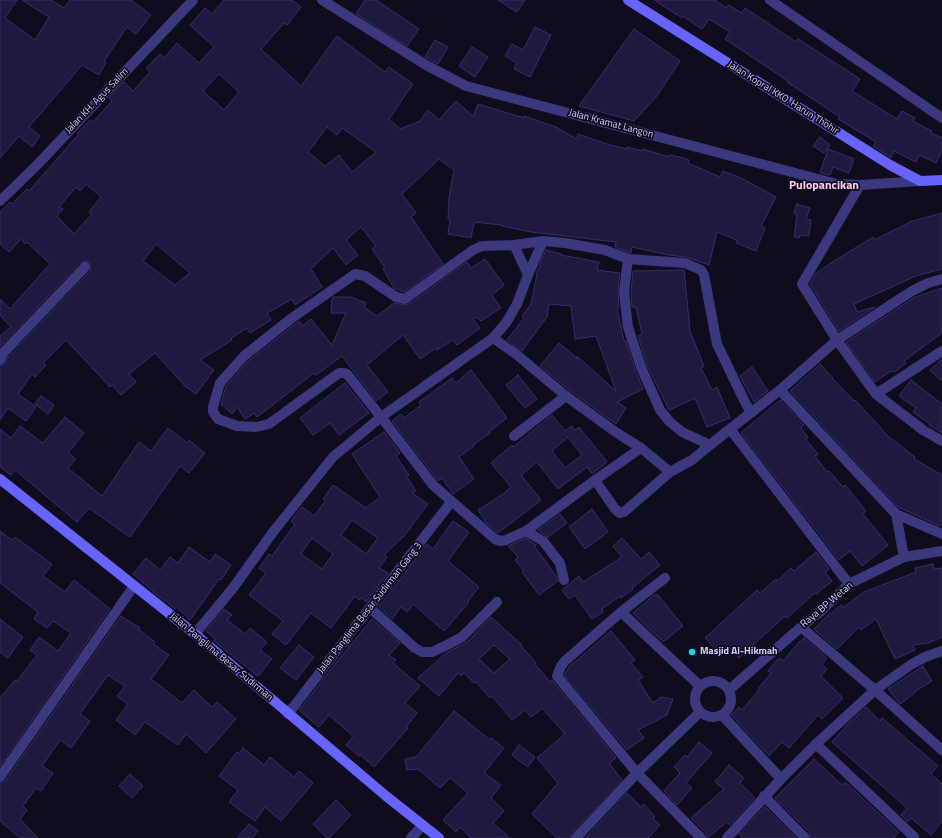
<!DOCTYPE html>
<style>
body{margin:0}
canvas{display:block;background:#0f0c1e}
</style>
<canvas width="942" height="838"></canvas>
<script>
const ctx = document.querySelector('canvas').getContext('2d');
ctx.lineJoin = 'round';
function paint(path, color) { ctx.fillStyle = color; ctx.fill(path, 'evenodd'); }
const shape = rows => new Path2D(rows.map(r => 'M' + r).join(''));
function strokePath(path, color, width, dash) { ctx.strokeStyle = color; ctx.lineWidth = width; ctx.lineCap = dash ? 'butt' : 'round'; ctx.setLineDash(dash || []); ctx.stroke(path); }
function write(font, color, halo, rows, align = 'center') {
  ctx.font = font + ' "Titillium Web",sans-serif'; ctx.lineWidth = 3.5; ctx.setLineDash([]); ctx.textBaseline = 'middle'; ctx.strokeStyle = halo; ctx.fillStyle = color; for (const [text, x, y, turn = 0] of rows) {
    ctx.save(); ctx.translate(x, y); ctx.rotate((+turn || 0) * Math.PI / 180); ctx.textAlign = isNaN(turn) ? turn : align; if (halo) ctx.strokeText(text, 0, 0); ctx.fillText(text, 0, 0); ctx.restore();
  }
}
const building = shape([
 [0,0,17,0,5,18,35,40,49,17,22,0,51,0,64,8,70,0,131,0,151,15,136,34,127,27,104,61,106,62,99,75,82,65,29,127,40,136,32,147,19,136,0,158,0,0],
 [224,0,292,0,301,7,287,25,284,23,261,49,301,86,337,36,385,72,389,67,413,84,389,119,400,129,420,121,428,110,439,120,456,101,473,116,478,104,524,118,524,116,556,127,577,139,578,134,610,145,627,149,627,147,643,151,643,149,669,157,669,155,680,157,689,160,688,163,720,177,723,171,739,177,776,197,761,226,765,228,756,251,736,243,737,240,717,232,709,265,686,257,668,255,632,247,631,253,629,253,615,247,616,242,531,232,502,226,502,225,474,222,471,238,448,234,450,219,448,219,449,197,454,170,439,159,402,194,416,213,411,217,443,264,404,292,394,288,383,269,385,268,372,249,376,246,361,227,346,240,358,255,346,265,333,248,311,269,322,287,295,305,292,299,267,313,271,320,250,333,247,328,231,338,232,340,200,360,214,370,196,394,185,386,155,353,129,374,136,382,121,395,112,385,110,387,66,340,43,363,46,365,35,377,32,374,18,394,36,407,26,421,8,408,0,420,0,366,4,365,9,356,90,271,91,268,91,265,87,261,80,263,0,347,0,336,11,327,0,315,0,299,10,309,50,264,27,242,25,244,21,239,9,252,0,244,0,212,10,202,12,204,27,189,29,191,78,135,77,134,90,120,93,122,112,101,109,98,124,82,133,91,150,72,146,68,160,54,164,58,177,43,199,63,214,47,190,25,205,8,212,14,224,0],
 [219,74,239,92,224,110,203,91,219,74],
 [327,127,337,135,342,128,376,152,352,172,339,155,325,166,308,152,327,127],
 [86,184,101,197,89,212,92,214,74,234,57,216,63,209,59,207,76,187,80,191,86,184],
 [156,244,190,273,175,285,143,261,156,244],
 [365,0,376,0,419,29,407,46,356,14,365,0],
 [498,0,525,0,517,12,498,0],
 [654,0,715,0,726,8,728,5,742,13,745,8,796,42,798,39,860,79,852,91,897,119,902,111,915,118,913,121,932,131,931,133,942,138,942,150,936,163,919,155,916,162,894,151,891,158,873,146,876,142,838,119,840,117,787,82,788,81,725,39,730,32,709,19,702,29,683,16,682,18,654,0],
 [535,27,551,35,530,77,514,69,517,63,505,56,512,44,523,50,535,27],
 [634,29,680,61,656,97,634,121,579,106,634,29],
 [435,40,448,47,438,64,425,57,435,40],
 [472,47,488,57,475,77,459,66,472,47],
 [820,137,830,145,824,153,813,146,820,137],
 [828,149,854,159,849,173,833,167,830,175,820,173,828,149],
 [797,204,810,208,806,219,811,220,809,236,800,235,799,238,794,237,797,215,794,214,794,212,797,204],
 [942,213,942,269,916,276,854,304,857,312,875,307,839,331,810,284,815,274,834,261,873,237,874,240,909,223,909,222,942,213],
 [546,250,561,254,561,255,599,262,597,270,620,273,618,291,619,308,617,309,624,341,626,341,635,369,643,389,617,402,626,408,616,424,570,391,540,366,559,343,578,359,577,356,616,391,596,336,575,339,571,306,549,304,547,317,522,351,507,340,524,318,522,316,531,304,538,269,540,268,540,263,546,250],
 [485,259,504,285,492,295,501,308,481,321,476,317,473,319,480,328,457,345,453,340,437,350,436,348,420,359,403,335,367,365,388,392,376,401,342,356,316,375,314,373,257,417,254,413,245,419,237,407,232,414,221,404,226,386,248,361,299,321,302,326,311,319,332,345,346,313,331,313,332,298,334,297,351,297,366,303,364,307,377,316,394,303,404,305,409,304,467,262,471,268,485,259],
 [684,270,690,331,704,366,701,368,712,390,717,387,730,418,707,427,695,398,669,410,647,365,638,336,642,334,636,307,632,307,631,292,633,271,684,270],
 [942,288,942,333,904,361,906,363,895,372,891,371,875,382,846,342,915,297,942,288],
 [942,359,942,381,930,370,942,359],
 [820,364,833,378,832,378,854,401,855,400,889,437,915,457,914,459,942,475,942,523,940,526,898,507,790,391,820,364],
 [752,367,768,391,754,402,740,376,752,367],
 [471,370,507,418,489,432,490,433,473,445,474,446,459,457,474,479,453,494,442,478,438,481,392,421,401,414,404,418,421,405,419,402,433,392,452,378,456,383,471,370],
 [518,375,537,399,525,408,506,385,518,375],
 [911,380,942,404,942,433,929,425,930,424,913,412,916,408,899,396,911,380],
 [345,383,369,413,339,435,330,423,313,435,300,418,345,383],
 [41,396,54,405,48,414,35,404,41,396],
 [780,400,804,425,801,428,808,437,806,440,818,454,815,456,827,472,829,471,843,487,845,485,866,511,863,514,888,545,862,566,850,551,839,560,741,433,780,400],
 [552,415,565,431,572,426,575,430,579,427,607,462,592,474,587,467,558,489,537,462,521,475,541,500,498,533,486,523,478,510,503,494,511,487,491,463,512,445,513,447,552,415],
 [568,437,582,455,565,468,552,451,568,437],
 [65,417,84,433,68,453,76,459,68,468,102,496,139,442,151,451,168,428,187,443,189,440,205,453,189,473,180,466,130,537,89,508,77,522,15,470,11,475,0,467,0,429,11,438,20,426,43,443,65,417],
 [384,432,400,453,396,456,409,475,406,476,416,491,412,493,428,504,404,536,384,555,387,557,379,568,388,573,366,602,361,598,359,600,355,596,331,628,311,613,286,645,272,634,283,621,249,595,266,573,259,568,269,554,272,556,295,524,291,521,302,507,314,516,326,500,323,499,333,485,366,508,380,497,352,454,384,432],
 [352,520,378,538,366,554,341,535,352,520],
 [312,538,333,554,322,569,301,554,312,538],
 [592,509,608,532,585,549,569,527,592,509],
 [560,514,567,523,548,537,538,530,560,514],
 [453,521,469,532,448,561,479,587,468,601,469,602,444,631,413,604,407,612,401,607,392,619,379,607,427,544,433,549,453,521],
 [0,531,12,540,15,537,52,564,43,576,65,592,74,580,110,609,0,766,0,698,15,680,17,681,37,655,30,650,39,637,58,651,71,633,53,621,47,628,34,619,38,612,0,583,0,531],
 [526,538,536,545,534,546,557,577,558,581,539,595,522,572,524,571,515,560,518,557,508,546,526,538],
 [622,538,641,559,649,552,660,565,632,588,633,589,621,598,620,596,602,609,603,612,592,619,575,595,569,599,562,590,579,576,583,582,622,557,613,546,622,538],
 [189,547,210,562,215,554,231,565,221,580,219,579,190,620,176,607,175,609,165,600,165,601,153,592,153,591,133,574,146,558,160,570,170,557,178,563,189,547],
 [816,552,829,569,825,572,832,581,816,594,815,593,787,618,785,616,739,658,725,643,717,651,705,638,757,590,760,593,776,579,777,581,791,568,794,571,816,552],
 [933,564,934,569,942,568,942,637,928,643,913,645,915,650,895,659,876,619,861,630,859,627,837,649,814,629,825,618,841,605,843,608,864,592,916,572,915,568,933,564],
 [654,595,658,595,683,626,663,642,633,613,654,595],
 [224,609,232,615,227,620,245,634,250,628,267,642,260,650,272,659,258,676,214,641,215,639,206,631,224,609],
 [121,616,140,628,139,630,155,642,153,644,169,655,151,679,182,703,194,690,212,707,217,702,236,719,206,753,186,734,178,745,145,722,135,735,116,720,128,704,117,696,125,686,108,675,80,714,90,721,71,748,60,740,42,766,53,773,41,791,36,788,23,806,27,810,20,819,38,838,20,838,0,821,0,783,5,781,121,616],
 [491,617,522,645,521,646,536,663,535,664,550,682,552,680,616,758,609,763,622,780,571,834,570,838,557,838,532,814,558,783,537,758,565,734,542,708,531,717,525,710,512,720,492,696,490,698,476,682,474,683,464,673,461,676,458,673,439,696,418,678,446,653,467,642,491,617],
 [494,645,510,659,494,673,479,659,494,645],
 [0,619,23,637,8,658,0,652,0,619],
 [372,619,400,643,389,655,396,660,393,663,420,686,405,703,417,713,406,727,408,728,374,767,361,755,359,756,346,745,353,736,329,715,319,727,299,710,339,659,372,619],
 [611,631,635,660,631,663,643,677,638,680,653,703,661,697,673,699,667,715,638,730,644,738,627,750,564,675,569,667,611,631],
 [804,638,827,658,822,664,827,669,821,676,843,698,822,719,818,715,789,748,782,742,769,756,731,715,739,707,742,710,759,690,758,689,771,673,768,671,779,658,783,661,800,641,801,642,804,638],
 [299,645,314,657,296,680,280,668,299,645],
 [923,666,932,681,914,692,915,693,900,704,888,689,923,666],
 [866,707,880,721,882,718,938,766,931,774,942,784,942,822,931,835,911,818,908,822,901,815,907,808,832,742,848,724,866,707],
 [454,711,490,740,491,738,504,748,484,773,501,785,491,798,504,811,493,823,510,838,471,838,460,827,456,832,443,820,468,793,450,778,440,788,418,769,407,770,405,759,416,757,454,711],
 [699,742,712,753,686,783,692,788,677,805,664,791,680,773,674,767,685,755,687,757,699,742],
 [519,745,535,757,528,767,512,755,519,745],
 [243,748,264,765,270,757,294,777,299,771,313,783,281,821,265,807,255,821,229,802,238,790,219,776,237,752,239,754,243,748],
 [814,759,842,785,845,782,899,832,894,838,811,838,810,833,775,798,814,759],
 [729,765,744,778,740,783,755,798,730,825,727,822,707,838,706,833,691,818,724,789,715,782,729,765],
 [130,774,143,786,132,798,119,786,130,774],
 [627,793,641,807,644,804,655,817,653,819,660,825,648,838,585,838,627,793],
 [336,800,351,815,329,838,327,838,313,824,336,800],
 [765,807,796,838,743,838,739,834,765,807],
 [249,824,258,831,252,838,237,838,249,824]
]);
paint(building, '#20193f');
strokePath(building, '#382b6b', 1);
strokePath(shape([
 [770,0,942,118],
 [860,185,802,284,837,340,876,394,923,430,942,441],
 [543,241,565,243,605,250,628,259,685,263,701,270,704,275,717,344,744,400,751,413],
 [628,259,624,292,628,327,641,367,660,410,670,422,682,432,710,445,730,429],
 [528,275,543,241,514,245,482,246,473,250,405,299,396,297,365,276,355,274,292,318,244,356,220,383,213,407,213,412,218,419,237,426,256,427,269,424,339,373,344,373,347,374,381,417,433,485,495,539,500,541,506,540,526,531,595,480],
 [493,338,516,354,566,396,617,433,641,448,670,472,692,460,710,445],
 [0,360,4,352,85,267],
 [780,390,896,514,904,557],
 [876,394,942,351],
 [514,436,566,396],
 [641,448,595,480,615,509,620,513,624,512,670,472],
 [896,514,942,534],
 [526,531,543,541,560,563,564,580],
 [665,578,621,612,565,661,561,666,557,676,637,773,701,838],
 [849,584,730,429,780,390,837,340,912,291,928,283,942,279],
 [370,608,415,648,422,652,432,652,447,645,462,637,497,602],
 [621,612,700,686],
 [195,634,233,588,273,532,333,457,381,417,493,338,506,323,517,304,528,275,514,245],
 [942,651,925,657,912,664,875,690,942,750],
 '695 699a18 18 0 1 1 36 0a18 18 0 1 1-36 0Z',
 [729,690,801,627,821,611,849,584,904,557,942,551],
 [288,714,451,502],
 [722,715,781,779,816,744,875,690,801,627],
 [816,744,914,837],
 [0,777,134,586],
 [764,796,805,838],
 [411,838,423,825],
 [576,838,637,773,700,712],
 [727,838,781,779]
]), '#3b387d', 10);
strokePath(shape([
 [322,0,426,65,466,86,837,184,860,185,920,181],
 [0,201,37,165,193,0]
]), '#3b387d', 10);
strokePath(shape([
 [628,0,890,165,920,181,942,180],
 [0,479,195,634,386,796,439,838]
]), '#6763fd', 10);
for (const [x, y, r, color] of [
 [692,652,4,"#04d9f1"]
]) { const dot = new Path2D(); dot.arc(x, y, r, 0, 2 * Math.PI); ctx.fillStyle = color; ctx.fill(dot); strokePath(dot, '#0f0c1e', 1.5); }
write('10px', '#d0cafe', '#0f0c1e', [
 ["Jalan Kopral KKO. Harun Thohir",783,98,32],
 ["Jalan KH. Agus Salim",97,101,-46],
 ["Jalan Kramat Langon",611,124,15],
 ["Raya BP Wetan",827,605,-40],
 ["Jalan Panglima Besar Sudirman Gang 3",370,608,-52],
 ["Jalan Panglima Besar Sudirman",221,657,40]
]);
write('bold 10px', '#d0cafe', '#0f0c1e', [
 ["Masjid Al-Hikmah",700,652]
], 'left');
write('bold 12px', '#feccec', '#0f0c1e', [
 ["Pulopancikan",824,186]
]);
</script>
